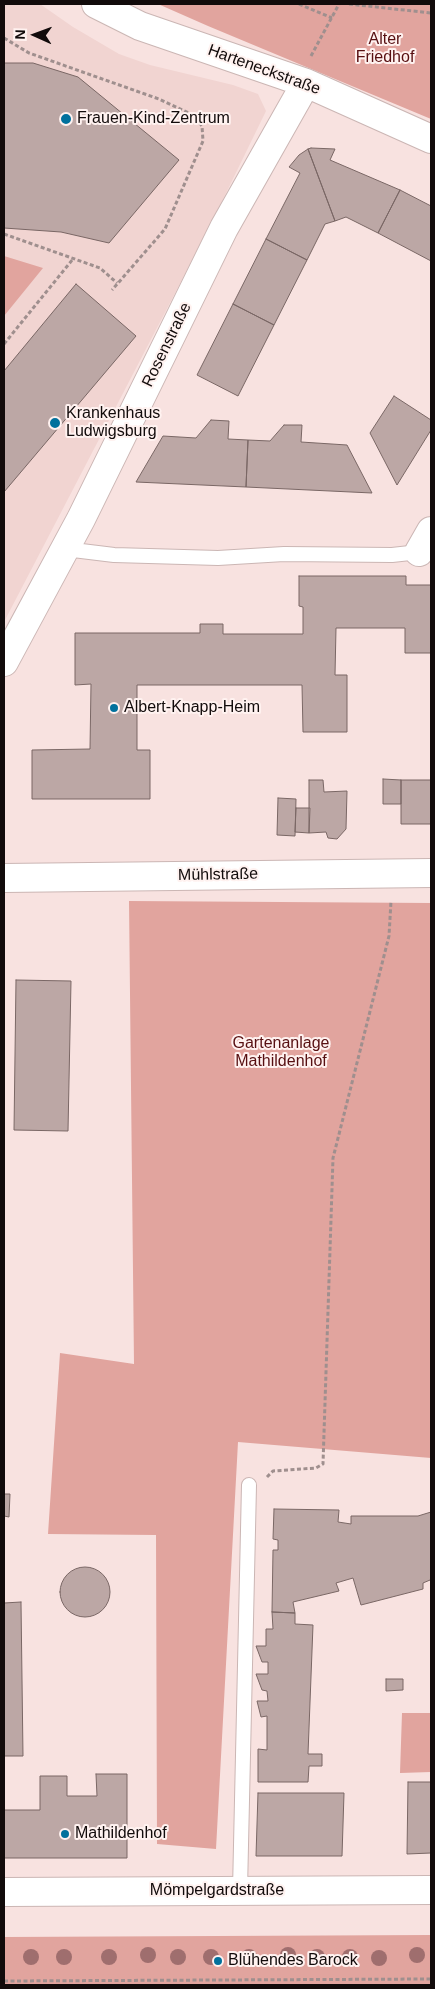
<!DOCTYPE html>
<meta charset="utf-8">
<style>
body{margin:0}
#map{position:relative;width:435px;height:1989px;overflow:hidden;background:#f8e2e0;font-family:Helvetica,sans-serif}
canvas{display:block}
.frame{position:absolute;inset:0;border:5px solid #120b0b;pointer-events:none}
.north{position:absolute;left:10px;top:10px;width:50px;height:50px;-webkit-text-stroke:4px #fff2f0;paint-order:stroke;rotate:272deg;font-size:14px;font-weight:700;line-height:20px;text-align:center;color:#120b0b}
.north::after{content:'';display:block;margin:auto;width:18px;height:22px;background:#120b0b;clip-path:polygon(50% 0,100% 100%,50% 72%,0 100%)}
</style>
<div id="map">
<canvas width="435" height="1989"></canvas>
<div class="frame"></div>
<div class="north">N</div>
</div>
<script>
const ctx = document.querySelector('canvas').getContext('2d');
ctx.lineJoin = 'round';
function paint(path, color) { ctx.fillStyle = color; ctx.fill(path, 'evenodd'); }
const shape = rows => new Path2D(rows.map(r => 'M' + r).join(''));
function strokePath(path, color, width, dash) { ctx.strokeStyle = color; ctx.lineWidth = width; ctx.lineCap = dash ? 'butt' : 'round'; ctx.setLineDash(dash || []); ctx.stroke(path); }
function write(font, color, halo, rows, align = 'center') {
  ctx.font = font + ' Helvetica,sans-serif'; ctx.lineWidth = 4; ctx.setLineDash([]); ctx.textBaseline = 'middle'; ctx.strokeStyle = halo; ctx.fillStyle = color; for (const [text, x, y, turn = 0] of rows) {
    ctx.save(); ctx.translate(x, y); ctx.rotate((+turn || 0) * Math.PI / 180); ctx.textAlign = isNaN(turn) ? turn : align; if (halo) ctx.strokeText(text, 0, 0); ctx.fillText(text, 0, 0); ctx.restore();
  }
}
paint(shape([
 [4,4,40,4,73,27,119,54,150,65,233,85,258,94,266,111,211,224,4,622]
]), '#f1d4d1');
paint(shape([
 [158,4,431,4,431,119,208,26],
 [4,256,43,268,4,316],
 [129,901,431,903,431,1458,238,1442,216,1849,157,1844,156,1535,48,1534,60,1353,134,1364],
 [402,1713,431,1713,431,1772,400,1773],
 [431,1935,431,1985,4,1985,4,1937]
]), '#e1a49e');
const building = shape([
 [4,63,33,63,78,77,179,160,109,243,61,232,4,228,4,63],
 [311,148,335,149,330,160,400,190,378,233,346,217,335,221,308,149,311,148],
 [308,149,335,221,325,224,307,260,266,239,300,173,289,167,299,155,308,149],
 [400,190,431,206,431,261,378,233,400,190],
 [266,239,307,260,274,325,233,304,266,239],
 [76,284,136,336,4,492,4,371,76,284],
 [233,304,274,325,238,396,197,375,233,304],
 [394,396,431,420,431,430,397,485,370,433,394,396],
 [211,420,229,421,228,439,248,440,246,487,136,482,163,436,196,438,211,420],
 [284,425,302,425,301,442,347,445,372,493,246,487,248,440,270,441,284,425],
 [299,576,406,576,406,585,431,585,431,653,405,653,405,628,336,628,335,675,347,675,347,732,303,732,302,685,137,685,137,750,150,750,150,799,32,799,32,750,90,749,91,684,75,685,75,633,200,633,200,624,223,624,223,634,303,634,303,607,299,606,299,576],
 [383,779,401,780,401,804,383,804,383,779],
 [309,780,323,780,324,792,347,791,346,829,337,839,328,838,326,832,309,833,309,780],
 [401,780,431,780,431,824,401,824,401,780],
 [278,798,296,799,295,836,277,835,278,798],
 [296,808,310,808,309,833,295,832,296,808],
 [16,980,71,981,68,1131,14,1130,16,980],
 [4,1494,10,1494,9,1517,4,1516,4,1494],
 [274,1509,339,1510,338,1522,351,1524,351,1516,418,1516,431,1512,431,1582,430,1580,423,1583,423,1589,361,1605,353,1578,336,1583,339,1591,293,1602,295,1613,272,1612,273,1550,278,1550,278,1540,273,1539,274,1509],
 '60 1592a25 25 0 1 1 50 0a25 25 0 1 1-50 0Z',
 [21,1602,23,1756,4,1756,4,1603,21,1602],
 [272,1612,295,1613,295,1624,313,1625,308,1754,322,1754,322,1766,309,1766,308,1782,258,1782,258,1749,267,1750,267,1716,261,1717,257,1701,268,1701,267,1691,262,1690,256,1674,268,1674,268,1662,262,1662,256,1646,266,1646,266,1629,273,1629,272,1612],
 [386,1679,403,1679,403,1690,386,1691,386,1679],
 [96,1774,127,1774,127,1858,4,1858,4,1810,40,1810,40,1776,67,1776,67,1796,97,1796,96,1774],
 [408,1782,431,1782,431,1853,407,1854,408,1782],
 [258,1793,344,1793,342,1856,256,1856,258,1793]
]);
paint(building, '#bca7a5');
strokePath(building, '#7a6765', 1);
const service = shape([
 [65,549,114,555,218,558,284,554,392,555,419,552],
 [240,1890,249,1485]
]);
const minor = shape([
 [96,4,140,26,306,83,431,139],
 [419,552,431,531],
 [4,662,81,519,224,228,306,83],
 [4,878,431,873],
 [4,1892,431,1890]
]);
strokePath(service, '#cbb6b4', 16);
strokePath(minor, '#cbb6b4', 30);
strokePath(shape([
 [299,4,332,18],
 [349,4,431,13],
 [4,38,29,53,159,99,193,115,202,126,203,141,165,229,112,290],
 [311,56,339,4],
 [4,234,100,268,117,283],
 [4,344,73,259],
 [267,1477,273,1471,316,1468,323,1464,333,1158,389,936,391,901],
 [4,1981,431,1979]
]), '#9f8f8e', 3, [4, 2.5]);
strokePath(service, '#fff', 14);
strokePath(minor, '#fff', 28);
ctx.fillStyle = '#9f6e6e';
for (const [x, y] of [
 [148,1955],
 [288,1955],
 [417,1955],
 [31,1957],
 [64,1957],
 [109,1957],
 [178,1957],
 [211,1957],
 [249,1957],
 [317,1957],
 [350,1957],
 [379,1958]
]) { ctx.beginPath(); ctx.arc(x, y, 8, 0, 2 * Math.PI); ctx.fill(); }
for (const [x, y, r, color] of [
 [66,119,6,"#01719d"],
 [55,423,6,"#01719d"],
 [114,708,5,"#01719d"],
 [65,1834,5,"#01719d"],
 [218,1961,5,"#01719d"]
]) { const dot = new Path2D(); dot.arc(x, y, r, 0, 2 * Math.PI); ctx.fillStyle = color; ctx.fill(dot); strokePath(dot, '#fff2f0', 2); }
write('16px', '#570f11', '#fff2f0', [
 ["Alter",385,40],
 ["Friedhof",385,58],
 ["Gartenanlage",281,1044],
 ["Mathildenhof",281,1062]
]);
write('16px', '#120b0b', '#fff2f0', [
 ["Harteneckstraße",264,70,20],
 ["Rosenstraße",167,345,-64],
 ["Mühlstraße",218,875,-1],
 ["Mömpelgardstraße",217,1891]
]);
write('16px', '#120b0b', '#fff2f0', [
 ["Frauen-Kind-Zentrum",77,119],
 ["Krankenhaus",66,414],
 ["Ludwigsburg",66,432],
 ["Albert-Knapp-Heim",124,708],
 ["Mathildenhof",75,1834],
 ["Blühendes Barock",228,1961]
], 'left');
</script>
